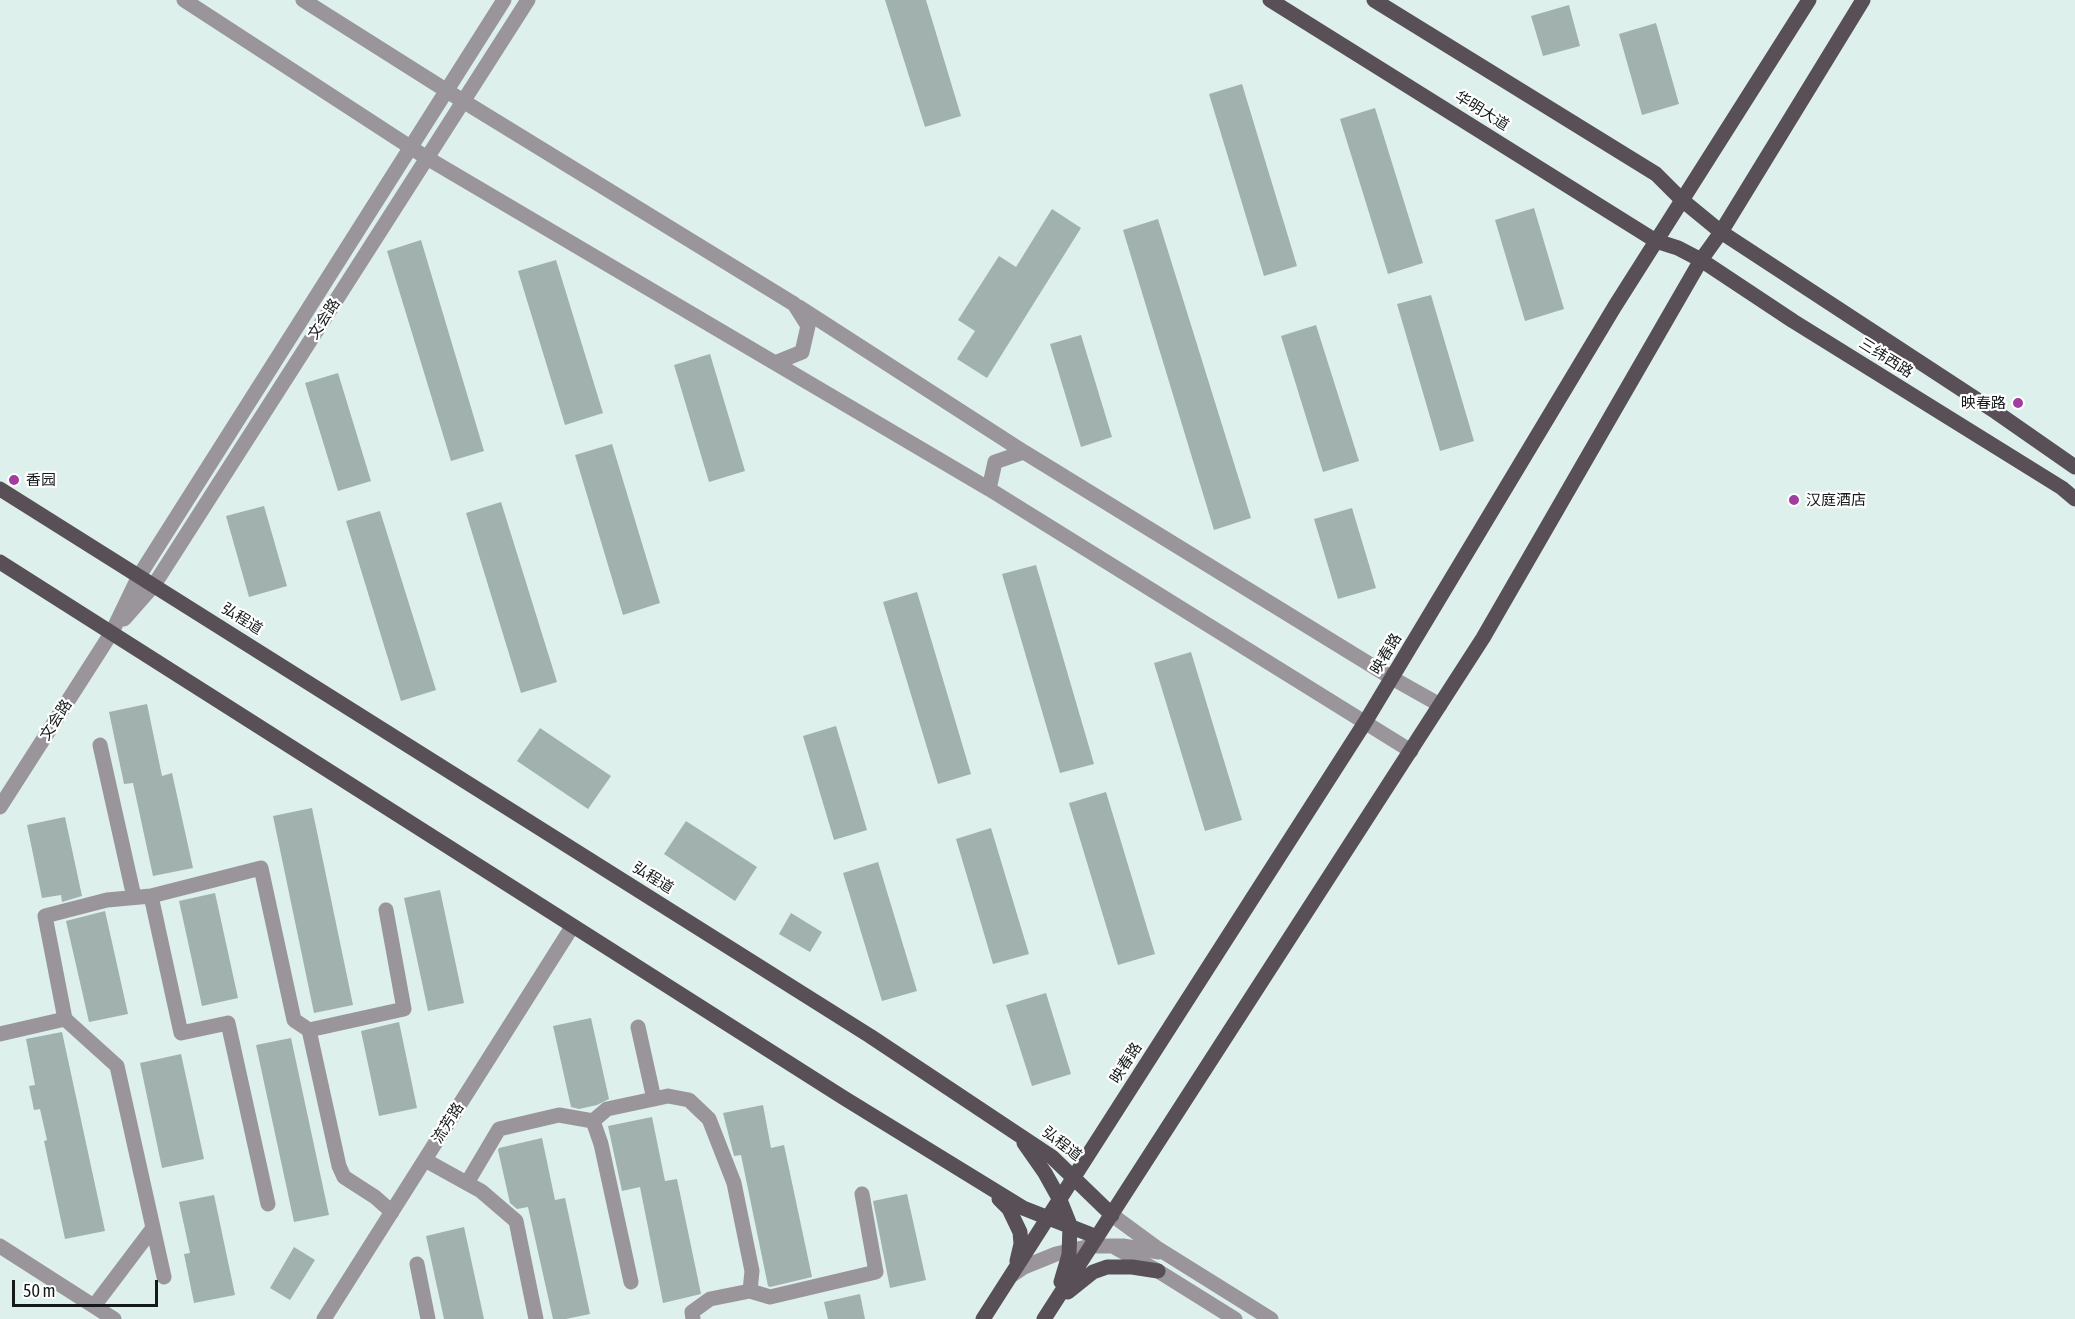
<!DOCTYPE html>
<meta charset="utf-8">
<style>
body{margin:0}
#map{position:relative;width:2075px;height:1319px;overflow:hidden;background:#def0eb;font-family:"Asap Condensed",sans-serif}
canvas{display:block}
.scale{position:absolute;left:12px;top:1280px;width:146px;height:27px;box-sizing:border-box;border:3px solid #141a19;border-top:0;padding-left:8px;font-size:18px;line-height:21px;white-space:nowrap;color:#141a19;-webkit-text-stroke:4px #fff;paint-order:stroke}
</style>
<div id="map">
<canvas width="2075" height="1319"></canvas>
<div class="scale">50 m</div>
</div>
<script>
const ctx = document.querySelector('canvas').getContext('2d');
ctx.lineJoin = 'round';
function paint(path, color) { ctx.fillStyle = color; ctx.fill(path, 'evenodd'); }
const shape = rows => new Path2D(rows.map(r => 'M' + r).join(''));
function strokePath(path, color, width, dash) { ctx.strokeStyle = color; ctx.lineWidth = width; ctx.lineCap = dash ? 'butt' : 'round'; ctx.setLineDash(dash || []); ctx.stroke(path); }
function write(font, color, halo, rows, align = 'center') {
  ctx.font = font + ' "Asap Condensed","Noto Sans SC",sans-serif'; ctx.lineWidth = 4.5; ctx.setLineDash([]); ctx.textBaseline = 'middle'; ctx.strokeStyle = halo; ctx.fillStyle = color; for (const [text, x, y, turn = 0] of rows) {
    ctx.save(); ctx.translate(x, y); ctx.rotate((+turn || 0) * Math.PI / 180); ctx.textAlign = isNaN(turn) ? turn : align; if (halo) ctx.strokeText(text, 0, 0); ctx.fillText(text, 0, 0); ctx.restore();
  }
}
paint(shape([
 [885,0,926,0,961,116,925,127],
 [1569,5,1580,46,1543,56,1531,16],
 [1656,23,1679,104,1642,115,1619,34],
 [1242,84,1297,266,1264,276,1209,94],
 [1375,108,1423,263,1388,274,1340,119],
 [1534,208,1564,309,1525,321,1495,220],
 [1052,209,1081,228,987,378,957,359,975,331,958,320,999,256,1016,267],
 [1158,219,1251,518,1214,530,1123,230],
 [421,240,484,451,451,461,387,251],
 [556,260,603,413,565,425,518,271],
 [1431,295,1474,441,1440,451,1397,304],
 [1316,325,1359,461,1323,472,1281,336],
 [1081,335,1112,437,1081,447,1050,344],
 [710,354,745,471,709,482,674,365],
 [338,373,371,481,338,491,305,383],
 [612,444,660,603,623,615,575,455],
 [501,502,557,682,521,693,466,513],
 [264,506,287,586,249,597,226,516],
 [1352,508,1376,588,1338,599,1314,519],
 [380,511,436,690,401,701,346,521],
 [1036,565,1094,764,1060,773,1002,574],
 [917,592,971,774,938,784,883,602],
 [1191,652,1242,820,1205,831,1154,663],
 [147,704,162,776,172,773,193,868,153,876,133,783,124,784,109,712],
 [836,726,867,830,834,840,803,736],
 [540,728,611,776,588,809,517,761],
 [1106,792,1155,954,1118,965,1069,803],
 [312,808,353,1005,314,1013,273,816],
 [65,817,82,896,62,902,61,895,42,898,27,825],
 [686,821,757,867,735,901,664,854],
 [991,828,1029,954,993,964,956,839],
 [878,862,917,991,882,1001,843,873],
 [440,890,464,1003,428,1011,404,898],
 [215,893,238,998,202,1006,179,901],
 [105,911,128,1014,89,1022,66,921],
 [791,913,822,932,810,952,779,934],
 [1046,993,1071,1074,1032,1086,1006,1005],
 [591,1018,609,1099,597,1105,579,1109,571,1107,553,1026],
 [399,1022,417,1108,379,1116,361,1031],
 [62,1032,105,1231,65,1239,44,1141,47,1140,40,1109,34,1110,29,1086,35,1085,26,1039],
 [291,1038,329,1215,294,1222,256,1045],
 [181,1054,204,1159,162,1168,140,1063],
 [763,1105,771,1148,784,1145,812,1277,770,1287,768,1286,741,1155,734,1156,723,1113],
 [652,1117,665,1181,677,1179,701,1294,663,1303,640,1187,622,1191,608,1126],
 [542,1138,555,1200,565,1198,590,1314,566,1319,553,1319,528,1207,517,1209,510,1203,498,1150,499,1148],
 [907,1194,926,1280,890,1288,873,1201],
 [214,1195,235,1295,194,1303,184,1254,190,1253,179,1202],
 [464,1227,484,1319,444,1319,426,1236],
 [294,1247,315,1260,290,1300,270,1288],
 [860,1294,865,1319,828,1319,824,1302]
]), '#a1b1ad');
strokePath(shape([
 [184,0,427,158,775,363,802,352,808,326,794,304,463,101,303,0],
 [799,307,1024,452],
 [775,363,989,489],
 [124,619,154,585,528,0],
 [100,745,134,897],
 [1411,751,989,489,995,462,1024,452,1392,678,1440,705],
 [0,807,112,632,139,576,504,0],
 [151,896,181,1033,228,1023,268,1204],
 [65,1019,117,1066,164,1277],
 [638,1027,654,1099],
 [309,1030,339,1166,344,1177,375,1197,392,1212],
 [0,1034,65,1019,45,916,107,900,151,896,261,868,294,1020,309,1030,404,1009,386,910],
 [593,1121,601,1144,631,1282],
 [425,1160,481,1191,516,1221,536,1319],
 [467,1183,499,1129,559,1115,593,1121,607,1109,668,1096,689,1100,709,1119,734,1183,752,1271,750,1291],
 [1112,1215,1157,1248,1271,1319],
 [0,1246,114,1319],
 [1116,1248,1158,1271,1235,1319],
 [417,1264,428,1319],
 [1012,1275,1024,1267,1056,1254,1091,1246,1123,1246,1159,1252],
 [94,1306,153,1228],
 [324,1319,572,927],
 [693,1319,692,1312,710,1299,750,1291,770,1297,876,1272,862,1194]
]), '#9a959a', 15);
strokePath(shape([
 [1270,0,1656,241,1678,248,1701,260,1793,321,2062,488,2075,499],
 [1374,0,1656,174,1682,200,1721,232,1996,412,2075,467],
 [0,489,870,1036,1052,1157,1112,1215],
 [0,562,844,1098,1023,1208,1097,1237],
 [1024,1143,1045,1173,1060,1200,1070,1225,1069,1255,1061,1282],
 [999,1199,1009,1209,1020,1232,1021,1244,1017,1261],
 [1068,1292,1093,1272,1107,1267,1132,1267,1158,1271],
 [983,1319,1364,724,1615,306,1809,0],
 [1044,1319,1483,638,1701,260,1721,232,1863,0]
]), '#584f57', 15);
for (const [x, y, r, color] of [
 [2018,403,6,"#a13ca0"],
 [14,480,6,"#a13ca0"],
 [1794,500,6,"#a13ca0"]
]) { const dot = new Path2D(); dot.arc(x, y, r, 0, 2 * Math.PI); ctx.fillStyle = color; ctx.fill(dot); strokePath(dot, '#fff', 2); }
write('15px', '#141a19', '#fff', [
 ["华明大道",1482,111,32],
 ["文会路",324,319,-57],
 ["三纬西路",1886,358,32],
 ["弘程道",242,619,32],
 ["映春路",1386,654,-59],
 ["文会路",56,720,-57],
 ["弘程道",653,878,32],
 ["映春路",1126,1063,-57],
 ["流芳路",448,1123,-58],
 ["弘程道",1062,1144,38]
]);
write('15px', '#141a19', '#fff', [
 ["映春路",2006,403,"right"],
 ["香园",26,480],
 ["汉庭酒店",1806,500]
], 'left');
</script>
